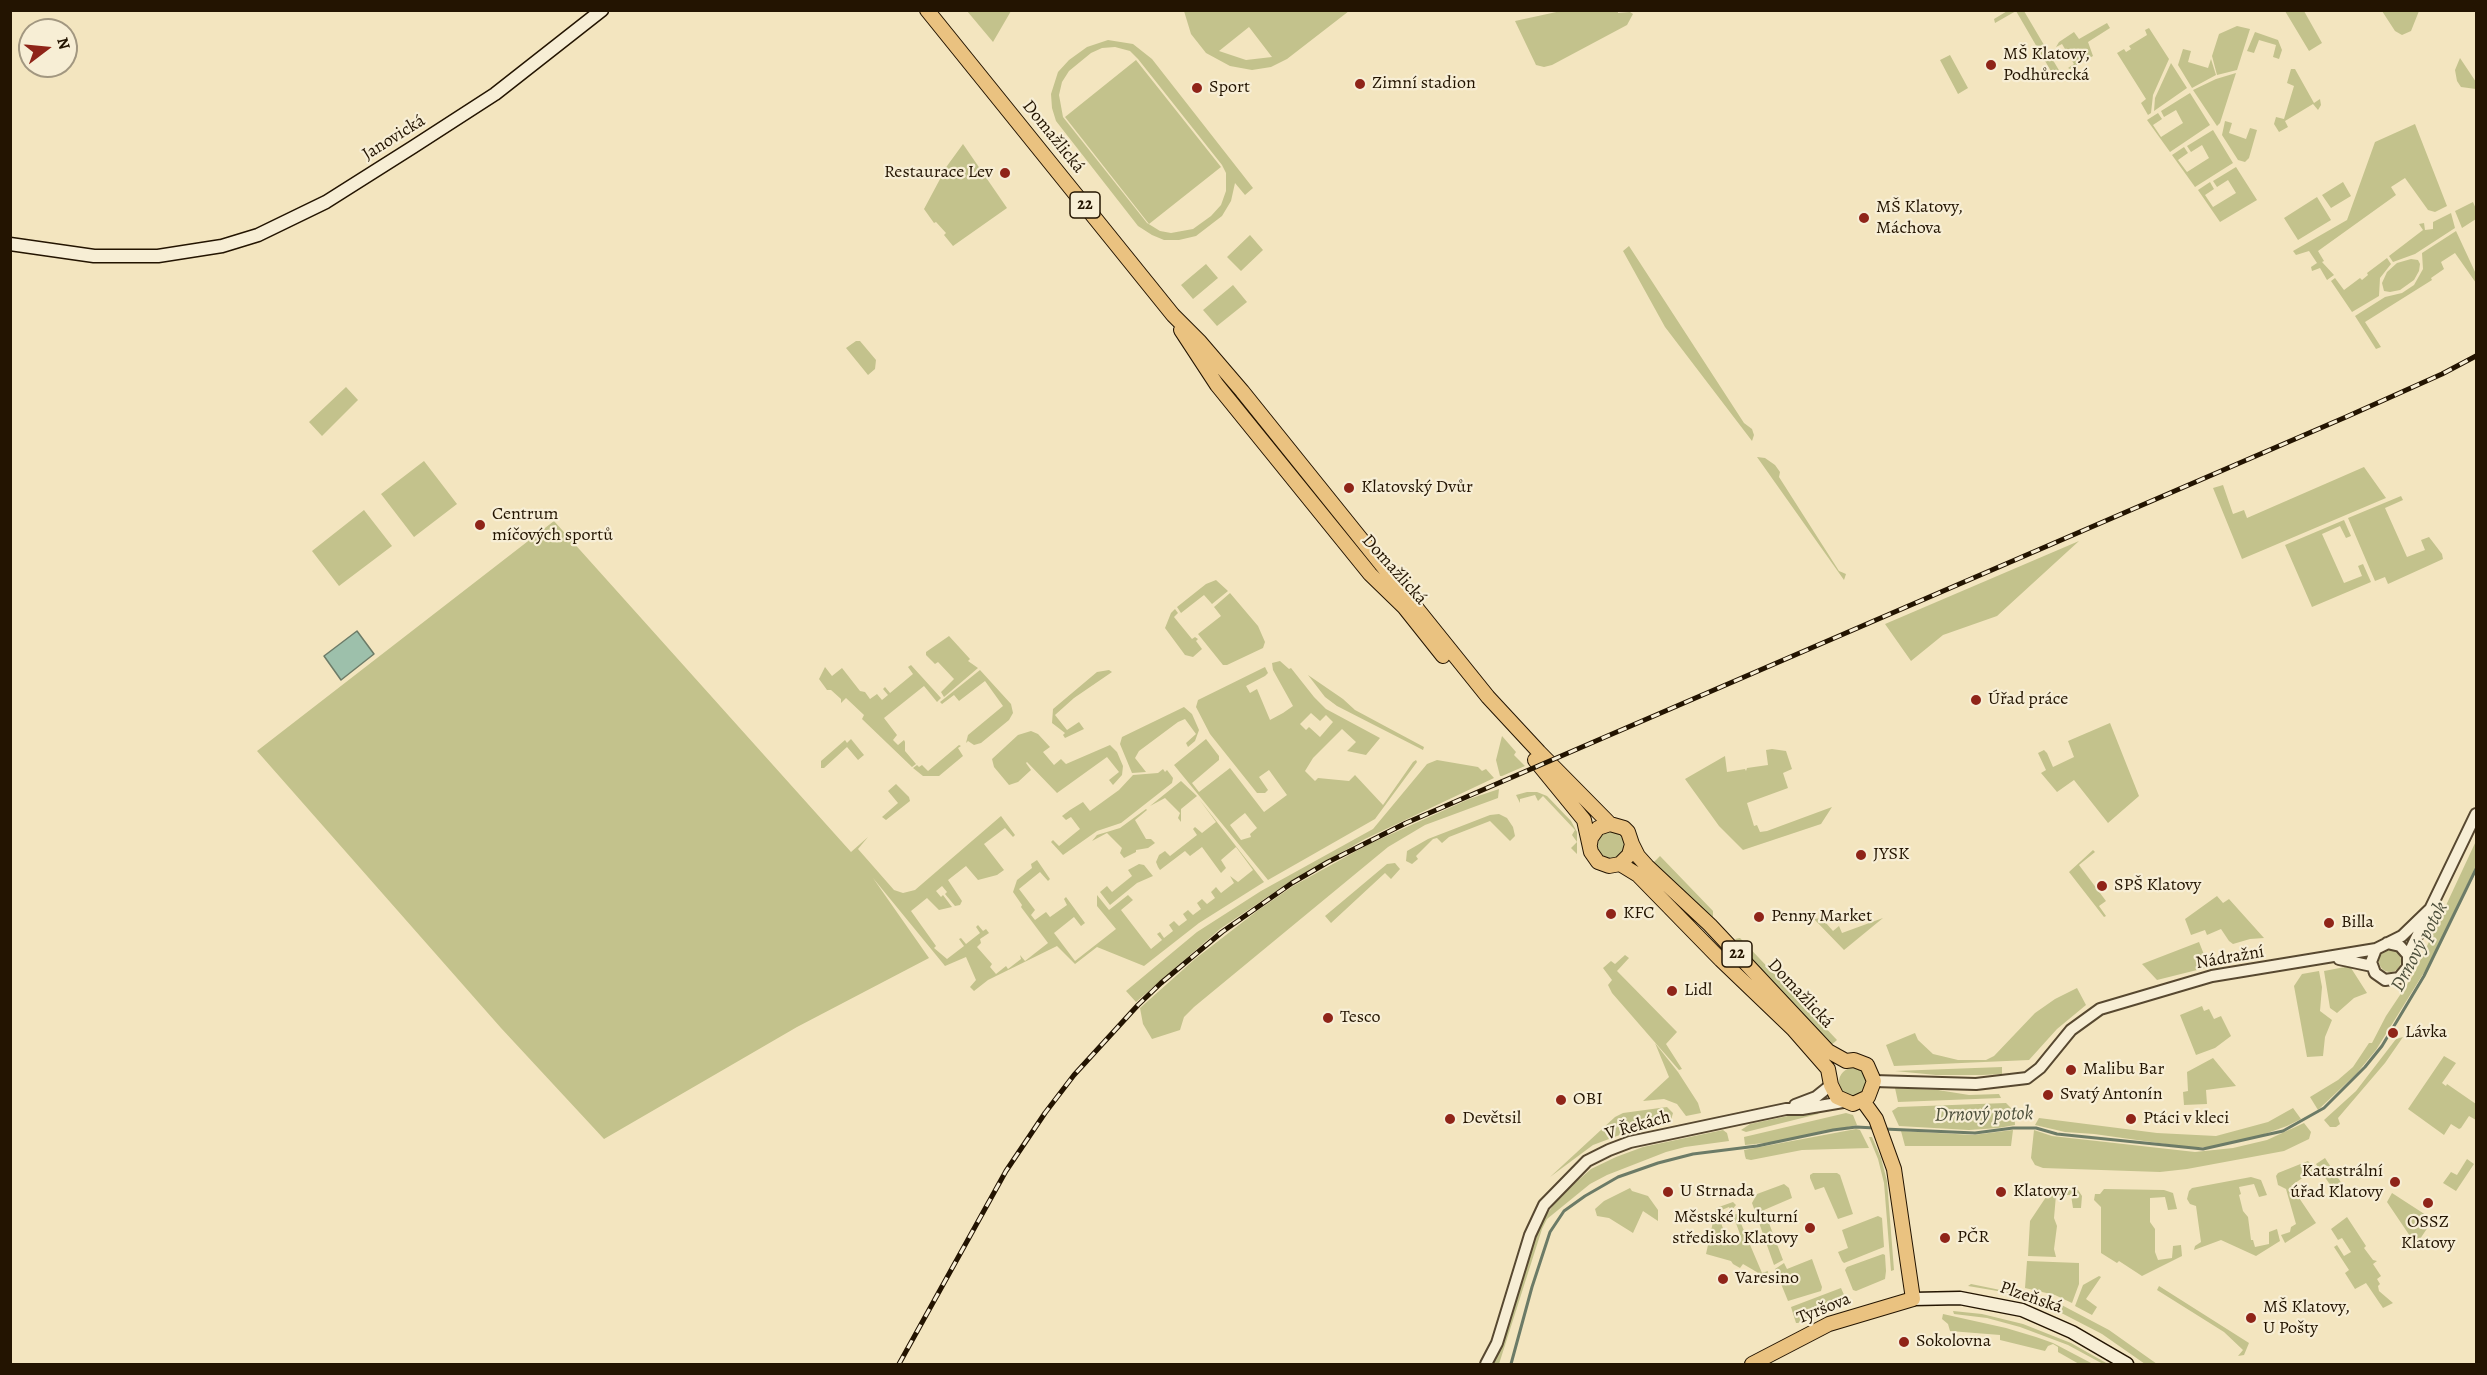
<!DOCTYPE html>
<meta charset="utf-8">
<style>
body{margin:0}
#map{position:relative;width:2487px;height:1375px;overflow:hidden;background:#f3e5bf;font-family:Alegreya,serif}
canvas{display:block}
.frame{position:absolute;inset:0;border:12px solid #231401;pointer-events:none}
.north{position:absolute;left:18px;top:18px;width:60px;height:60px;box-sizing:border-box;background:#f7eed5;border:2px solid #a29780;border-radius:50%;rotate:74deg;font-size:16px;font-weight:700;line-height:24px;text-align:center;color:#231401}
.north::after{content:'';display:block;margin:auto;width:21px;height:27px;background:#8f2418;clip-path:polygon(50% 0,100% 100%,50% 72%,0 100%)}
</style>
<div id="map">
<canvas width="2487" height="1375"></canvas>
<div class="frame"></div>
<div class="north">N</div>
</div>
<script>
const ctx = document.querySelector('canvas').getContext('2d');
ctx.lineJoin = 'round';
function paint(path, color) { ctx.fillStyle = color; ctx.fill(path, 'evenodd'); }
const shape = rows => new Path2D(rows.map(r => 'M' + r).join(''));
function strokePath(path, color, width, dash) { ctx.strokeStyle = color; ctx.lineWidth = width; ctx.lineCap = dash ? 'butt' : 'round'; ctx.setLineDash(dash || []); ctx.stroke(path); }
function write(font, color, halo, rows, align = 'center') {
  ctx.font = font + ' Alegreya,serif'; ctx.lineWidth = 4.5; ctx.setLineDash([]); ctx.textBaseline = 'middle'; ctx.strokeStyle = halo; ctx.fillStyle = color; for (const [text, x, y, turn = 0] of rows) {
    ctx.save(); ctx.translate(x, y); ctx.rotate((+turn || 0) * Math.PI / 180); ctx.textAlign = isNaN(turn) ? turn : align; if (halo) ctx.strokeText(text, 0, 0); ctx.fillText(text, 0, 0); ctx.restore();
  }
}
paint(shape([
 [2009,10,2024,11,2060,72,2059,76,2055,78,2016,11,1995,23,1994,19],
 [967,11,1011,11,993,42],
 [1184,11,1184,10,1349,11,1287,59,1271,67,1252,70,1230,66,1206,53,1191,34],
 [1249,27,1272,57,1246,60,1219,51],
 [1561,11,1618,11,1618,13,1630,12,1633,14,1627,25,1552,65,1544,67,1536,65,1515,21],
 [2285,11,2304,11,2322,43,2309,51],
 [2382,11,2419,11,2411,31,2402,35,2395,31],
 [2107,23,2110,28,2088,42,2093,56,2070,69,2068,68,2074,64,2062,44,2056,47,2059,42,2074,32,2079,39],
 [2237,26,2250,29,2237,70,2217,75,2212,56,2219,34],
 [2149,28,2169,59,2153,95,2151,113,2148,115,2141,103,2146,99,2117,53,2124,49,2126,52,2131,49,2129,46,2147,35,2145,30],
 [2255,32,2278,40,2282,50,2279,59,2273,57,2276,45,2259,40,2254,53,2247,51],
 [1108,40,1133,44,1152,59,1253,188,1245,195,1235,183,1231,201,1222,216,1196,236,1179,240,1164,240,1152,235,1138,226,1056,121,1052,108,1051,94,1058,72,1069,60,1087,47],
 [1115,47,1130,51,1138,59,1222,165,1226,173,1226,191,1221,205,1211,216,1193,229,1171,233,1160,231,1147,223,1063,117,1059,95,1062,82,1069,71,1091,53,1102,48],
 [2183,49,2191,51,2188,62,2208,68,2211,59,2216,75,2192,88,2178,65],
 [1950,55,1968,88,1958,94,1940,60],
 [2460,58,2476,82,2476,89,2461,87,2457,81,2455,70],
 [1136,60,1221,167,1149,224,1065,117],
 [2171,63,2187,88,2154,111,2155,98],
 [2291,69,2295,69,2314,103,2320,99,2321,105,2318,110,2313,104,2285,121,2288,127,2279,132,2274,124,2276,117,2284,119,2294,86,2287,83],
 [2236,73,2220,123,2217,126,2193,90,2216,79],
 [2190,93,2210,125,2170,152,2147,120,2158,113,2162,119,2153,125,2161,137,2183,123,2176,110,2164,117,2161,111],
 [2225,121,2232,123,2229,133,2246,139,2250,128,2257,130,2249,158,2245,162,2238,160,2222,135],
 [2415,124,2447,206,2435,212,2428,210,2405,178,2391,187,2396,195,2318,251,2324,261,2322,262,2334,275,2327,280,2320,268,2312,271,2311,267,2317,263,2309,251,2296,255,2293,251,2347,220,2375,142],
 [2213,130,2233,163,2195,187,2172,155,2184,147,2188,153,2178,160,2187,172,2209,158,2202,145,2191,152,2187,146],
 [963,144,1007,208,953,246,944,235,946,233,936,222,934,223,924,209,947,166],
 [2236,167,2257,200,2220,222,2198,190,2210,182,2214,189,2205,195,2213,207,2236,193,2228,180,2217,187,2213,181],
 [2343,182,2351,196,2331,208,2322,195],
 [2317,197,2331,220,2298,240,2284,218],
 [2473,202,2476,209,2476,219,2462,228,2455,211],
 [2451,213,2455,228,2415,254,2393,262,2389,256,2423,230,2419,224,2424,223,2425,230,2433,229,2433,222],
 [2456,231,2476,274,2476,283,2455,253,2441,262,2444,269,2431,278,2432,280,2365,322,2381,347,2376,349,2355,316,2385,297,2402,293,2414,285,2423,269,2422,253],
 [1250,235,1263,250,1241,271,1227,257],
 [1629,246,1744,423,1752,429,1754,435,1752,441,1665,327,1623,251],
 [2387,258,2391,264,2380,278,2379,296,2352,312,2331,281,2335,278,2344,290,2360,278,2362,280,2368,275,2367,273],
 [2411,259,2418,260,2420,264,2419,271,2414,280,2400,290,2390,292,2384,291,2382,283,2387,272,2397,263],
 [1206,264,1218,278,1193,299,1181,285],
 [1233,285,1247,302,1217,326,1203,310],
 [856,341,860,341,876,360,875,369,868,375,846,348],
 [346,387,358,400,322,436,309,422],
 [1757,457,1765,458,1775,465,1780,472,1779,477,1839,571,1846,574,1844,580],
 [424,461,457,504,414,537,381,494],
 [2364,467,2386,498,2242,559,2213,488,2223,485,2233,514,2244,510,2247,518],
 [2401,496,2403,500,2385,508,2407,557,2425,550,2421,540,2429,537,2442,554,2443,559,2388,584,2385,577,2375,581,2348,518],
 [364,510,392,546,339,586,312,551],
 [2344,520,2351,536,2346,538,2340,526,2322,534,2344,583,2362,576,2358,566,2363,564,2371,582,2312,607,2285,545],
 [554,521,851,852,868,837,858,849,894,890,903,893,915,890,1001,816,1015,835,1013,837,1005,828,984,844,1004,870,997,875,978,880,966,866,948,880,962,901,960,905,955,906,945,894,947,892,942,886,936,891,941,897,943,895,952,907,939,910,927,898,911,911,936,946,934,948,947,959,964,946,959,939,961,938,966,944,980,933,976,927,978,925,983,931,986,929,989,933,980,939,981,943,977,947,992,964,990,967,996,974,1006,966,1008,969,1021,959,1020,955,1025,961,1048,943,1021,907,1022,905,1013,892,1017,880,1032,868,1031,864,1037,860,1050,879,1048,881,1040,872,1019,889,1035,910,1031,915,1035,920,1046,912,1050,917,1067,905,1064,899,1066,897,1085,923,1081,926,1074,917,1054,933,1075,961,1116,929,1097,906,1097,895,1109,910,1128,895,1133,900,1121,910,1151,949,1162,940,1157,934,1160,932,1164,938,1173,931,1169,925,1174,921,1179,926,1187,920,1183,914,1188,910,1193,915,1201,909,1197,903,1202,899,1207,904,1215,898,1211,892,1216,887,1221,893,1234,883,1230,876,1238,882,1253,870,1236,847,1221,860,1226,868,1221,873,1202,847,1190,856,1185,851,1160,870,1158,867,1156,862,1159,855,1165,851,1170,856,1197,835,1193,829,1195,827,1202,833,1216,822,1199,799,1264,882,1199,923,1144,966,1097,947,1075,964,1057,946,988,980,974,991,970,987,976,980,966,957,945,966,873,878,929,958,797,1027,604,1139,501,1028,257,751],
 [2079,541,1997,616,1943,635,1911,661,1885,624],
 [1216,580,1228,591,1212,604,1204,595,1181,613,1177,607,1206,584],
 [1230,593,1258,626,1265,642,1263,648,1227,665,1223,665,1198,634,1221,616,1214,607],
 [1175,609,1178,613,1174,617,1192,639,1195,637,1198,639,1196,641,1202,649,1193,657,1185,655,1165,628,1171,613],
 [949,636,970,659,968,661,978,668,944,697,941,692,954,679,938,662,935,664,926,655,926,652],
 [1280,661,1289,669,1291,668,1314,697,1326,709,1380,738,1366,755,1347,751,1356,742,1342,729,1313,758,1305,771,1315,781,1318,778,1349,781,1355,775,1383,805,1413,762,1416,760,1417,762,1375,819,1268,880,1174,765,1206,739,1219,756,1219,760,1192,783,1199,792,1230,768,1264,812,1287,795,1269,770,1259,777,1268,790,1265,793,1257,793,1210,734,1196,707,1198,700,1265,667,1268,673,1265,676,1246,686,1250,693,1257,689,1270,720,1283,713,1293,706,1273,670,1272,663],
 [1311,713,1320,721,1326,715,1333,722,1320,737,1309,727,1306,730,1300,724],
 [1245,813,1257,828,1250,834,1251,837,1241,840,1230,825],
 [911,665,941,698,937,702,924,686,884,718,897,735,893,740,898,745,904,740,905,742,905,751,916,764,912,767,862,719,864,715,846,698,841,703,841,699,831,690,827,690,819,679,825,667,832,676,842,668,860,691,865,692,870,699,877,694,882,700,888,695,883,689,885,687,890,693,913,674,908,667],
 [980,670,1011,704,1013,713,1009,720,981,743,974,745,968,741,966,743,968,735,1003,706,985,681,959,701,954,695,942,704,940,702],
 [1109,670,1112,672,1074,698,1055,715,1067,730,1079,722,1084,729,1065,738,1063,735,1065,733,1052,723,1053,709,1097,672],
 [1308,675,1343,699,1355,710,1424,747,1423,750,1337,706,1325,697],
 [1184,707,1192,714,1199,730,1195,741,1188,747,1186,743,1196,734,1185,719,1178,722,1139,751,1135,758,1146,772,1132,773,1120,744,1122,737],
 [2110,723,2139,796,2108,823,2074,780,2057,792,2041,773,2046,770,2038,753,2044,750,2047,753,2053,767,2074,757,2068,741],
 [1031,731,1038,734,1050,747,1043,752,1054,765,1061,759,1066,764,1110,745,1117,752,1123,766,1122,775,1113,785,1109,780,1119,772,1107,757,1057,793,1027,762,1026,763,1031,770,1018,782,1009,785,994,767,992,759,1018,735],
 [1502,736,1516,752,1514,755,1525,766,1502,776,1500,776,1496,760],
 [851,739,864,755,858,760,847,747,824,768,821,768,821,761,845,740,847,743],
 [959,745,961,746,958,748,963,756,939,776,923,776,913,768,917,765,919,767,922,765,928,771],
 [1772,749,1786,751,1792,769,1783,773,1788,788,1747,803,1754,826,1757,825,1760,832,1767,831,1832,807,1821,824,1743,850,1719,826,1685,779,1725,756,1727,772,1745,769,1746,771,1747,768,1768,765,1766,750],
 [1437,760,1478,767,1482,771,1486,769,1494,778,1365,839,1291,881,1220,929,1136,1002,1126,991,1197,932,1261,891,1373,829,1427,764],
 [1163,769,1165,772,1167,770,1173,778,1172,783,1121,823,1097,831,1063,855,1051,842,1053,840,1059,846,1080,829,1071,817,1066,820,1062,816,1070,810,1083,802,1090,811,1119,790,1133,775,1158,773],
 [1181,781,1197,796,1181,809,1181,822,1178,818,1180,813,1165,798,1150,806],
 [896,784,909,797,910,801,886,820,882,817,898,803,888,791],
 [1499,789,1498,798,1425,825,1388,847,1194,1007,1184,1017,1180,1030,1152,1039,1143,1024,1140,1008,1195,959,1257,911,1293,886,1369,844,1469,799],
 [1527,792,1537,792,1547,796,1571,821,1577,832,1577,854,1571,848,1577,842,1572,835,1575,830,1543,796,1538,801,1535,795,1520,799,1520,803,1516,795],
 [1146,809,1147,810,1135,820,1146,839,1151,839,1155,843,1148,848,1136,850,1136,852,1124,858,1120,853,1122,848,1107,833,1092,841,1097,835,1120,828],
 [1499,814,1507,818,1513,827,1515,836,1510,841,1490,821,1449,837,1442,843,1437,838,1433,839,1416,856,1418,859,1412,864,1406,861,1407,851,1428,839,1490,815],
 '1598 845a13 13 0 1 1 26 0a13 13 0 1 1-26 0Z',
 [2476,841,2476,866,2428,966,2376,1050,2357,1073,2318,1110,2310,1097,2338,1080,2353,1067,2369,1043,2372,1043,2386,1016,2414,974],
 [2093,850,2095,852,2079,865,2106,901,2099,906,2106,916,2104,917,2069,872],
 [1660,856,1713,911,1713,917,1699,910,1651,865],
 [1395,863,1400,869,1391,879,1385,873,1331,923,1325,916,1387,864],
 [1139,864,1144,865,1153,876,1137,883,1110,905,1100,892,1107,886,1112,892,1132,876,1128,870],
 [2217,896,2223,903,2229,899,2264,938,2250,939,2233,944,2229,941,2221,929,2207,935,2205,930,2191,935,2185,919],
 [1830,917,1826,923,1833,931,1839,926,1842,933,1883,918,1844,950,1814,919],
 [1740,938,1837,1040,1829,1047,1748,959,1735,939],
 [2199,942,2209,967,2157,980,2142,964],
 '2379 961a11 11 0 1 1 22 0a11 11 0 1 1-22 0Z',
 [1625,955,1629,958,1617,971,1677,1032,1666,1044,1682,1069,1679,1070,1612,993,1608,985,1612,980,1603,968,1611,961,1615,964],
 [2345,967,2351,968,2367,993,2354,998,2337,1013,2330,1008,2324,971],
 [2319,971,2322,987,2320,1011,2332,1020,2325,1037,2323,1056,2307,1057,2294,986,2302,974],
 [2077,988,2086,1005,2057,1029,2029,1060,1894,1066,1886,1045,1915,1033,1918,1040,1933,1054,1958,1060,1986,1060,1994,1056,2035,1013,2055,999],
 [2202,1006,2204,1011,2209,1009,2214,1019,2221,1016,2231,1036,2215,1048,2196,1055,2180,1015],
 [2403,1037,2385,1063,2338,1118,2340,1124,2336,1127,2330,1127,2324,1120,2356,1091,2396,1039],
 [1655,1043,1678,1072,1698,1103,1701,1113,1686,1116,1677,1104,1664,1099,1643,1101,1669,1077],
 [2444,1056,2456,1063,2442,1083,2446,1086,2447,1084,2476,1104,2476,1120,2469,1116,2461,1128,2459,1129,2451,1124,2444,1135,2408,1109],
 [2213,1058,2236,1086,2206,1090,2207,1104,2184,1105,2183,1092,2188,1091,2187,1072],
 [2002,1067,2002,1074,1982,1075,1936,1075,1895,1071],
 '1839 1082a14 14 0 1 1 28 0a14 14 0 1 1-28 0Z',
 [1895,1088,1938,1090,1969,1095,1999,1094,2001,1098,1898,1102],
 [2006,1103,2014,1111,2015,1125,1998,1128,1969,1130,1899,1126,1892,1111,1898,1107],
 [1667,1107,1673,1113,1671,1120,1641,1127,1593,1145,1550,1177,1615,1117,1623,1113],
 [2293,1108,2301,1119,2287,1126,2256,1137,2210,1147,2187,1147,2094,1134,2065,1132,2035,1125,2039,1118,2157,1133,2216,1136,2268,1122],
 [1821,1109,1818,1114,1746,1132,1741,1130,1750,1124],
 [1846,1113,1853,1115,1857,1125,1774,1142,1745,1145,1744,1137],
 [2304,1123,2311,1132,2309,1139,2284,1151,2187,1169,2160,1172,2043,1168,2035,1165,2031,1158,2034,1130,2052,1136,2195,1152,2233,1148,2267,1140],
 [1856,1129,1860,1130,1869,1148,1802,1150,1751,1160,1746,1159,1745,1156,1744,1150],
 [1723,1130,1727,1133,1729,1141,1685,1147,1666,1152,1607,1175,1590,1184,1547,1219,1542,1229,1499,1364,1493,1364,1540,1225,1558,1198,1591,1169,1616,1157,1643,1147],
 [2013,1130,2011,1146,1905,1146,1901,1131,1973,1135],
 [1869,1137,1872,1137,1881,1158,1887,1181,1894,1270,1891,1271,1884,1183,1878,1159],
 [2325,1158,2344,1187,2335,1192,2316,1164],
 [2467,1159,2474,1164,2456,1191,2443,1183,2451,1172,2457,1175],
 [2308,1161,2315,1169,2291,1186,2316,1223,2285,1243,2281,1235,2290,1232,2291,1227,2296,1224,2286,1189,2278,1185,2276,1176,2278,1173],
 [1813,1173,1837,1173,1840,1175,1853,1214,1838,1219,1824,1187,1815,1190,1810,1178,1810,1175],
 [2251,1177,2261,1180,2267,1195,2259,1197,2254,1184,2239,1187,2241,1194,2239,1195,2243,1211,2248,1217,2251,1240,2253,1240,2255,1247,2269,1244,2269,1232,2277,1229,2280,1241,2256,1256,2221,1240,2194,1250,2195,1246,2201,1242,2196,1206,2190,1204,2187,1199,2189,1191,2192,1188],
 [1784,1184,1789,1188,1792,1198,1764,1210,1783,1260,1774,1265,1752,1203,1757,1194],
 [1630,1188,1632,1191,1648,1196,1658,1210,1658,1221,1643,1211,1633,1233,1609,1218,1597,1216,1595,1209,1604,1201],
 [2052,1188,2078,1190,2082,1196,2081,1208,2073,1208,2071,1195,2056,1195,2054,1218,2057,1226,2054,1249,2056,1257,2028,1256,2030,1221],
 [2104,1189,2164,1190,2173,1193,2177,1209,2168,1210,2165,1197,2150,1198,2150,1222,2155,1229,2155,1252,2158,1260,2172,1258,2173,1246,2181,1245,2182,1256,2142,1276,2119,1261,2117,1263,2101,1253,2101,1207,2094,1200,2095,1194,2100,1194],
 [2392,1193,2429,1217,2424,1225,2428,1227,2416,1245,2387,1202],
 [1733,1202,1736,1205,1731,1211,1729,1207,1717,1212,1728,1242,1741,1237,1733,1215,1737,1214,1762,1273,1768,1271,1767,1278,1743,1264,1740,1268,1733,1264,1731,1261,1706,1254,1716,1208],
 [1878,1216,1882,1218,1884,1247,1844,1263,1842,1261,1838,1252,1848,1248,1842,1230],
 [2347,1217,2366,1246,2364,1248,2373,1260,2377,1261,2373,1264,2381,1276,2377,1279,2380,1284,2378,1286,2379,1291,2393,1303,2383,1308,2366,1283,2355,1289,2345,1273,2349,1270,2334,1247,2337,1245,2344,1256,2351,1252,2342,1238,2338,1240,2331,1229],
 [1883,1254,1885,1255,1886,1271,1885,1279,1856,1291,1853,1290,1845,1270,1847,1267],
 [1812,1259,1822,1287,1821,1291,1788,1301,1775,1269,1784,1263,1787,1269],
 [2027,1261,2079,1263,2079,1284,2072,1303,2055,1295,2025,1288],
 [2099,1276,2101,1277,2086,1299,2097,1307,2092,1315,2075,1306,2083,1285],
 [1971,1284,2054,1301,2109,1330,2157,1364,2145,1364,2102,1334,2044,1304,2015,1294,1968,1286],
 [2159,1286,2249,1343,2244,1355,2238,1356,2243,1350,2224,1332,2157,1290],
 [1841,1288,1845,1297,1798,1323,1796,1323,1791,1307],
 [1953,1311,1982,1314,2023,1324,2071,1343,2108,1364,2103,1364,2068,1345,2020,1327,1987,1318,1954,1314],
 [1943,1314,2006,1328,2036,1337,2053,1343,2093,1364,2079,1364,2058,1352,2058,1347,2053,1344,2048,1346,2045,1351,2000,1340,2000,1335,1950,1331,1948,1324,1942,1319]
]), '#c3c28c');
const water = shape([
 [357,631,374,654,341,680,324,656,357,631]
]);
paint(water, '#9dc0ab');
strokePath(water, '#6c7b67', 1.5);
strokePath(shape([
 [1884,1129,1975,1133,2013,1128,2036,1128,2057,1134,2203,1149,2283,1131,2324,1108,2365,1067,2382,1046,2424,976,2476,869],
 [1511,1364,1532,1287,1550,1232,1564,1211,1585,1196,1618,1177,1658,1163,1693,1154,1757,1146,1833,1130,1856,1127,1875,1128]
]), '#6c7b67', 3);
const tertiary = shape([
 [2376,949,2371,962,2375,973,2385,980,2399,978,2408,967,2408,955,2400,946,2387,943],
 [2408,955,2476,814],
 [2339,959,2372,966],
 [1874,1081,1976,1084,2027,1078,2040,1068,2071,1030,2100,1009,2212,976,2376,949,2402,936,2432,907],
 [1795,1105,1816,1097,1831,1085],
 [1486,1364,1497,1343,1530,1235,1544,1205,1587,1161,1609,1150,1630,1142,1786,1109,1802,1109,1843,1102]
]);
const secondary = shape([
 [10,244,94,256,158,256,222,246,258,235,326,202,413,147,495,94,602,10],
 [1913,1299,1960,1298,2022,1310,2072,1332,2127,1364]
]);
const primary = shape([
 [927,10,1173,315,1200,342,1242,391,1488,697,1539,752,1610,824],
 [1181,330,1217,385,1370,574,1404,607,1443,656],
 [1535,760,1584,820,1591,852,1598,862,1609,866,1620,864,1629,855,1632,844,1628,832,1624,828,1610,824,1598,828,1591,838,1590,844],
 [1620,864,1638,875,1721,960,1793,1029,1828,1069,1831,1085,1837,1097,1853,1104,1868,1097,1874,1081,1867,1065,1854,1060,1846,1061,1828,1051,1710,925,1647,866,1638,856,1632,844],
 [1752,1364,1829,1324,1913,1299,1894,1169,1876,1119,1863,1101]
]);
strokePath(tertiary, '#574830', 14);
strokePath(secondary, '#231401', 15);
strokePath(primary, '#231401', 16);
strokePath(tertiary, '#f7eed5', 10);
strokePath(secondary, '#f7eed5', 12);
strokePath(primary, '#eac280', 14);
const rail = shape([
 [899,1364,1006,1171,1045,1113,1074,1075,1138,1005,1161,983,1222,932,1292,883,1328,862,1406,823,2346,417,2442,374,2476,356]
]);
strokePath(rail, '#231401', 5);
strokePath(rail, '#f7eed5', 3, [9]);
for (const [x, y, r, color] of [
 [1991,65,6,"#8f2418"],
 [1360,84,6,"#8f2418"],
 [1197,88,6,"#8f2418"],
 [1005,173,6,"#8f2418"],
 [1864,218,6,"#8f2418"],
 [1349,488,6,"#8f2418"],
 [480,525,6,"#8f2418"],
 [1976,700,6,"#8f2418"],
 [1861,855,6,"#8f2418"],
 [2102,886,6,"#8f2418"],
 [1611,914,6,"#8f2418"],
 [1759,917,6,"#8f2418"],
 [2329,923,6,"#8f2418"],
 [1672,991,6,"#8f2418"],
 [1328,1018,6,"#8f2418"],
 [2393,1033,6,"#8f2418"],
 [2071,1070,6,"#8f2418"],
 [2048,1095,6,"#8f2418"],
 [1561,1100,6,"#8f2418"],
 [1450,1119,6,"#8f2418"],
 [2131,1119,6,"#8f2418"],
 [2395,1182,6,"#8f2418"],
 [1668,1192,6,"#8f2418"],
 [2001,1192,6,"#8f2418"],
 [2428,1203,6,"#8f2418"],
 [1810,1228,6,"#8f2418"],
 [1945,1238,6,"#8f2418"],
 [1723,1279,6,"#8f2418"],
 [2251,1318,6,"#8f2418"],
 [1904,1342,6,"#8f2418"]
]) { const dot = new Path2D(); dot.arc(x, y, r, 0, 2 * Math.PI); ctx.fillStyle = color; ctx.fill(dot); strokePath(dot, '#f7eed5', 2); }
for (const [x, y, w] of [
 [1085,205,30],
 [1737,954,30]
]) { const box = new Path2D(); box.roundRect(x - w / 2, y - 13, w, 26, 4.5); ctx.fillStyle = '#f7eed5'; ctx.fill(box); strokePath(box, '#231401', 1.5); }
write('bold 16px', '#231401', null, [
 ["22",1085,205],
 ["22",1737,954]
]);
write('18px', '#231401', '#f7eed5', [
 ["MŠ Klatovy,",2003,55],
 ["Podhůrecká",2003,76],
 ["Zimní stadion",1372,84],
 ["Sport",1209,88],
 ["Restaurace Lev",993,173,"right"],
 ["MŠ Klatovy,",1876,208],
 ["Máchova",1876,229],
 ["Klatovský Dvůr",1361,488],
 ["Centrum",492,515],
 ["míčových sportů",492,536],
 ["Úřad práce",1988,700],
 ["JYSK",1873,855],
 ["SPŠ Klatovy",2114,886],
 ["KFC",1623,914],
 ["Penny Market",1771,917],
 ["Billa",2341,923],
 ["Lidl",1684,991],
 ["Tesco",1340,1018],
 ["Lávka",2405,1033],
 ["Malibu Bar",2083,1070],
 ["Svatý Antonín",2060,1095],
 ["OBI",1573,1100],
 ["Devětsil",1462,1119],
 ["Ptáci v kleci",2143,1119],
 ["Katastrální",2383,1172,"right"],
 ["úřad Klatovy",2383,1193,"right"],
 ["U Strnada",1680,1192],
 ["Klatovy 1",2013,1192],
 ["Městské kulturní",1798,1218,"right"],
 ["středisko Klatovy",1798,1239,"right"],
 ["OSSZ",2428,1223,"center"],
 ["Klatovy",2428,1244,"center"],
 ["PČR",1957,1238],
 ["Varesino",1735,1279],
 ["MŠ Klatovy,",2263,1308],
 ["U Pošty",2263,1329],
 ["Sokolovna",1916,1342]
], 'left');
write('18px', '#231401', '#f7eed5', [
 ["Domažlická",1053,137,51],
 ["Janovická",394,138,-32],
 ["Domažlická",1394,570,48],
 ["Nádražní",2230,958,-10],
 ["Domažlická",1800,994,47],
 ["V Řekách",1638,1126,-16],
 ["Plzeňská",2031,1298,19],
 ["Tyršova",1824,1309,-22]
]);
write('italic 20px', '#4e503c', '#f7eed5', [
 ["Drnový potok",2420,947,-62],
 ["Drnový potok",1984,1115,-1]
]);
</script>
